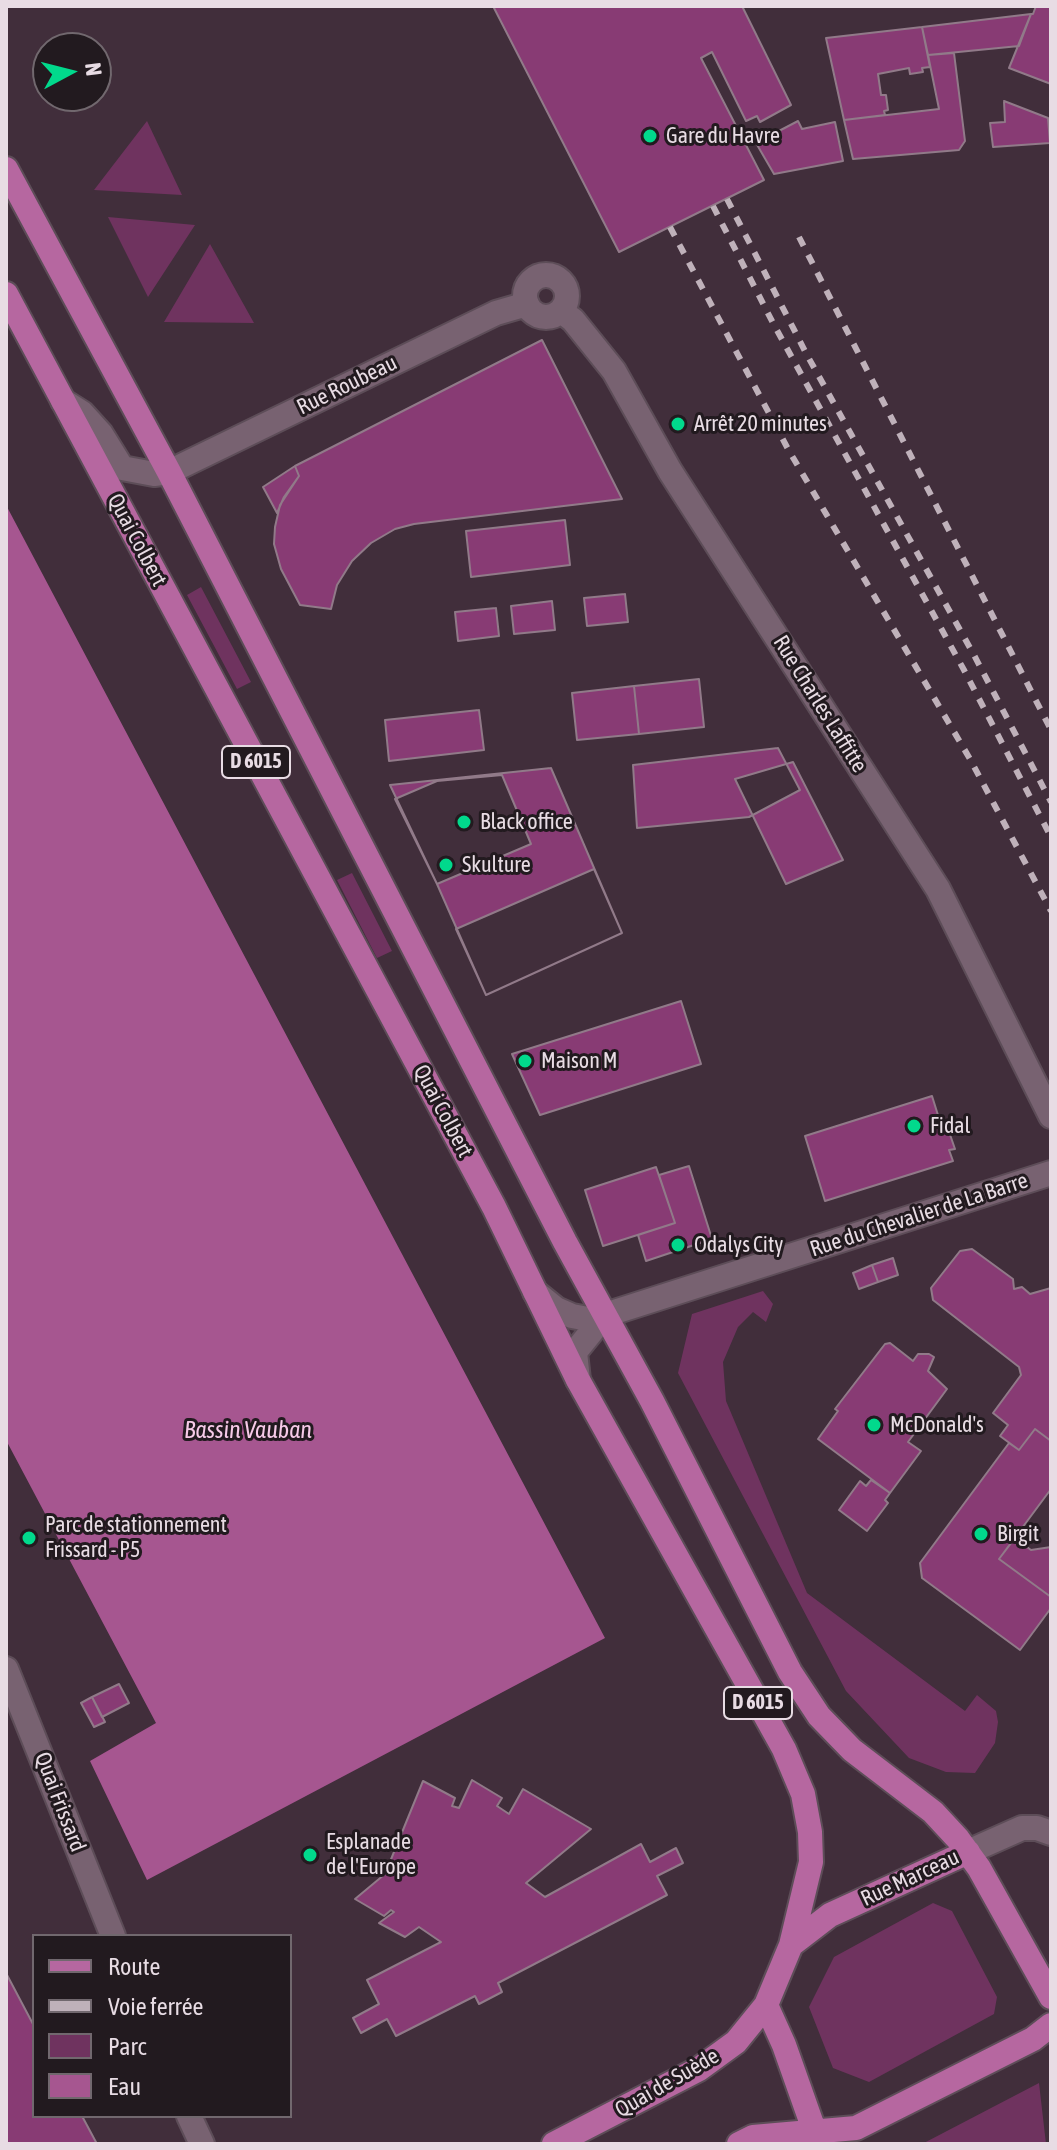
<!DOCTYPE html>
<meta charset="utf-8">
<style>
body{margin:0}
#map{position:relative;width:1057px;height:2150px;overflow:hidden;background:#412e3b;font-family:"Asap Condensed",sans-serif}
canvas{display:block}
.frame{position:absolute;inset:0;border:8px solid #e8dce4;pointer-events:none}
.legend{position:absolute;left:32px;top:1934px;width:260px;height:184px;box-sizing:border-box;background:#221a1f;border:2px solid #71686e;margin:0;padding:10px 14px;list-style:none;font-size:24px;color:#e8dce4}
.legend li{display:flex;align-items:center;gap:16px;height:40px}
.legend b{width:40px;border:2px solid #71686e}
.north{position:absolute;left:32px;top:32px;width:80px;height:80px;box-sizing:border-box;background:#221a1f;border:2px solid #71686e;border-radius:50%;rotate:83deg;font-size:22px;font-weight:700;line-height:32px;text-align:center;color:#e8dce4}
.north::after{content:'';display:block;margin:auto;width:28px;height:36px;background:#01d98c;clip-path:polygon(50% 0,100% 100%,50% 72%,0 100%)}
</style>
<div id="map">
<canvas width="1057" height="2150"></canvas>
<div class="frame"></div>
<ul class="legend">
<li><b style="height:10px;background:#b667a0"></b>Route</li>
<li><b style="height:10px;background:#bfb1ba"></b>Voie ferrée</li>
<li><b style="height:22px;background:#6f335f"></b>Parc</li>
<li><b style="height:22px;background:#a65690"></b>Eau</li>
</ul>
<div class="north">N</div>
</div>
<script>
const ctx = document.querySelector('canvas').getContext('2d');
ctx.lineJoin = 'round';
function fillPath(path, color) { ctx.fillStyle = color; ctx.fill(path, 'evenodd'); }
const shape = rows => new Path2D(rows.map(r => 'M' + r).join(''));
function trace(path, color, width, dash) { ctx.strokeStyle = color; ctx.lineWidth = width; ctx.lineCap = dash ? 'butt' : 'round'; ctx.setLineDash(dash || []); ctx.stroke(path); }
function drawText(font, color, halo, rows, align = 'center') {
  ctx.font = font + ' "Asap Condensed",sans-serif'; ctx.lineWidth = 6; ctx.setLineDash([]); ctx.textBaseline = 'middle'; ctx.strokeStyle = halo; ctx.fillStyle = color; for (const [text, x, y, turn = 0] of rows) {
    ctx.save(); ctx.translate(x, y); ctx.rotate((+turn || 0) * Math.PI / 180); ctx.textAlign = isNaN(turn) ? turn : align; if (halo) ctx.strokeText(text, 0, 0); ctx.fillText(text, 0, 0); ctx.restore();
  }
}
fillPath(shape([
 [147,121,182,195,94,190],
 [108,217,195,225,148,297],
 [210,244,254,323,164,322],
 [201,587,251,682,237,689,187,595],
 [352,873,392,951,377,958,337,880],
 [763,1291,773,1304,766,1322,753,1312,738,1327,723,1362,726,1401,807,1593,965,1711,977,1695,996,1711,998,1722,995,1743,975,1773,946,1772,909,1758,846,1691,678,1373,692,1314],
 [933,1903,952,1911,997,1997,994,2014,869,2082,833,2068,809,2007,834,1957],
 [1039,2083,1046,2144,922,2144]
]), '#6f335f');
fillPath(shape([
 [6,505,605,1638,147,1880,90,1761,156,1723,6,1440]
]), '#a65690');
const building = shape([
 [493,6,742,6,791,105,760,122,757,116,746,121,712,52,701,58,764,180,619,252,493,6],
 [1036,6,1051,6,1051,84,1009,68,1031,14,1033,14,1036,6],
 [1031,14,1019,46,928,55,922,27,1031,14],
 [922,27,930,67,922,68,923,72,910,74,909,68,878,74,881,95,886,95,888,110,884,111,885,115,844,120,826,38,922,27],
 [954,53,965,141,959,150,853,159,844,120,939,109,928,55,954,53],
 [1004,101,1048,118,1050,143,993,147,990,123,1005,122,1004,101],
 [798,121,802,129,835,122,843,161,774,174,756,143,798,121],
 [542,340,622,499,414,524,395,529,371,543,352,561,337,585,331,609,300,605,281,569,274,544,275,527,280,505,299,476,295,466,542,340],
 [295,466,299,476,284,497,277,513,263,487,295,466],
 [565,520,570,565,471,577,466,531,565,520],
 [625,594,628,622,587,626,584,598,625,594],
 [552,601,555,630,514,634,511,606,552,601],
 [496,608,499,636,458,641,455,612,496,608],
 [699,679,704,727,639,734,634,686,699,679],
 [634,686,639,734,577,740,572,693,634,686],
 [479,710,484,750,389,761,385,720,479,710],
 [778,748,800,790,749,817,637,828,633,765,778,748],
 [793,762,843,860,786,884,735,779,793,762],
 [551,768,622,933,486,995,437,884,390,785,551,768],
 [502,775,531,844,437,884,395,799,437,781,502,775],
 [594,869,622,933,486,995,456,929,594,869],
 [681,1001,701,1064,540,1115,512,1054,681,1001],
 [932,1096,942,1128,947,1126,955,1149,949,1150,953,1161,825,1201,805,1136,932,1096],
 [689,1166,712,1239,646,1261,638,1235,675,1223,659,1175,689,1166],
 [656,1167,675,1223,603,1246,585,1190,656,1167],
 [972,1249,1013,1279,1014,1289,1022,1287,1030,1294,1051,1288,1051,1441,1035,1429,1019,1450,1000,1436,1008,1425,993,1413,1021,1375,1019,1367,933,1300,931,1288,960,1251,972,1249],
 [893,1258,898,1275,878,1282,872,1265,893,1258],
 [872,1265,878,1282,859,1289,853,1273,872,1265],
 [890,1343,913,1361,918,1354,929,1354,934,1357,928,1371,947,1389,908,1442,921,1451,890,1493,818,1439,838,1411,835,1409,885,1344,890,1343],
 [1035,1429,1051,1441,1051,1489,999,1559,1051,1597,1051,1608,1020,1650,922,1578,920,1563,1009,1443,1019,1450,1035,1429],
 [871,1480,890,1493,885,1500,888,1503,867,1531,839,1510,860,1481,866,1486,871,1480],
 [1015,1538,1031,1550,1051,1547,1051,1597,999,1559,1015,1538],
 [119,1684,129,1703,102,1717,92,1697,119,1684],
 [92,1697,105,1722,94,1727,81,1703,92,1697],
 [472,1780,502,1798,497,1806,509,1814,523,1789,591,1829,526,1883,545,1897,641,1844,650,1862,676,1848,683,1863,657,1876,667,1895,498,1983,502,1992,479,2004,475,1996,396,2036,387,2019,361,2033,353,2018,379,2004,367,1980,441,1942,419,1927,405,1937,379,1923,394,1912,391,1910,384,1916,355,1899,385,1874,423,1781,455,1798,452,1806,459,1808,472,1780],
 [6,1973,34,2026,34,2116,82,2116,97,2144,6,2144,6,1973]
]);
fillPath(building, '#883b74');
trace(building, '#917a89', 2);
const minor = shape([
 '525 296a21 21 0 1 1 42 0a21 21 0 1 1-42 0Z',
 [561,311,573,320,614,371,670,471,938,889,1051,1116],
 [63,401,82,413,101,434,122,468,154,474,169,472,496,313,527,304],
 [535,1292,556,1309,572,1316,588,1319,605,1315,1051,1173],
 [578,1380,575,1352,605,1315],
 [6,1669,113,1936],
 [968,1852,1022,1828,1037,1828,1051,1833],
 [189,2116,202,2144]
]);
const major = shape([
 [6,169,169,472,565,1242,652,1401,790,1672,819,1716,852,1750,933,1812,958,1839,979,1868,1051,1997],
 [6,294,494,1207,578,1380,784,1749,803,1794,810,1832,811,1862,791,1945,766,2005,736,2042,699,2069,554,2144],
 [791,1945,830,1915,968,1852],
 [766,2005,784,2045,819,2144],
 [739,2144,753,2137,856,2128,1033,2039,1051,2025]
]);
trace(minor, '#5d4d58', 28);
trace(major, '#5d4d58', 28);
trace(minor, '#786271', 24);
trace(major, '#b667a0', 24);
trace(shape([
 [727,199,807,355,974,655,1051,802],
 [713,206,773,323,964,670,1051,837],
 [670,227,788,449,970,759,1051,911],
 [799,237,1051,730]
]), '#bfb1ba', 6, [10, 10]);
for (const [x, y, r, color] of [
 [650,136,8,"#01d98c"],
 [678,424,8,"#01d98c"],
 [464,822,8,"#01d98c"],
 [446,865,8,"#01d98c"],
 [525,1061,8,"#01d98c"],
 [914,1126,8,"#01d98c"],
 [678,1245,8,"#01d98c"],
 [874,1425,8,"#01d98c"],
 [981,1534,8,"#01d98c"],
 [29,1538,8,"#01d98c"],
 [310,1855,8,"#01d98c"]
]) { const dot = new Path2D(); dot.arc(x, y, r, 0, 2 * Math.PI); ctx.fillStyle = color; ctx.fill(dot); trace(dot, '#221a1f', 3); }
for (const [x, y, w] of [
 [256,762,68],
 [758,1703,68]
]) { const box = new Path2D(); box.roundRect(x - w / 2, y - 16, w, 32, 6); ctx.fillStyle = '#221a1f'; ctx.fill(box); trace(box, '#e8dce4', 2); }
drawText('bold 20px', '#e8dce4', null, [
 ["D 6015",256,762],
 ["D 6015",758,1703]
]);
drawText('22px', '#e8dce4', '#221a1f', [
 ["Gare du Havre",666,136],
 ["Arrêt 20 minutes",694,424],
 ["Black office",480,822],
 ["Skulture",462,865],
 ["Maison M",541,1061],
 ["Fidal",930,1126],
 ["Odalys City",694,1245],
 ["McDonald's",890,1425],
 ["Parc de stationnement",45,1525],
 ["Frissard - P5",45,1550],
 ["Birgit",997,1534],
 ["Esplanade",326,1842],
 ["de l'Europe",326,1867]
], 'left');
drawText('22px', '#e8dce4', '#221a1f', [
 ["Rue Roubeau",347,385,-26],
 ["Quai Colbert",137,540,62],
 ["Rue Charles Laffitte",820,704,58],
 ["Quai Colbert",443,1111,62],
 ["Rue du Chevalier de La Barre",919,1215,-18],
 ["Quai Frissard",60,1802,69],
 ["Rue Marceau",910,1878,-25],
 ["Quai de Suède",667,2083,-30]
]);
drawText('italic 24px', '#f7cae8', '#221a1f', [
 ["Bassin Vauban",248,1430]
]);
</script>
